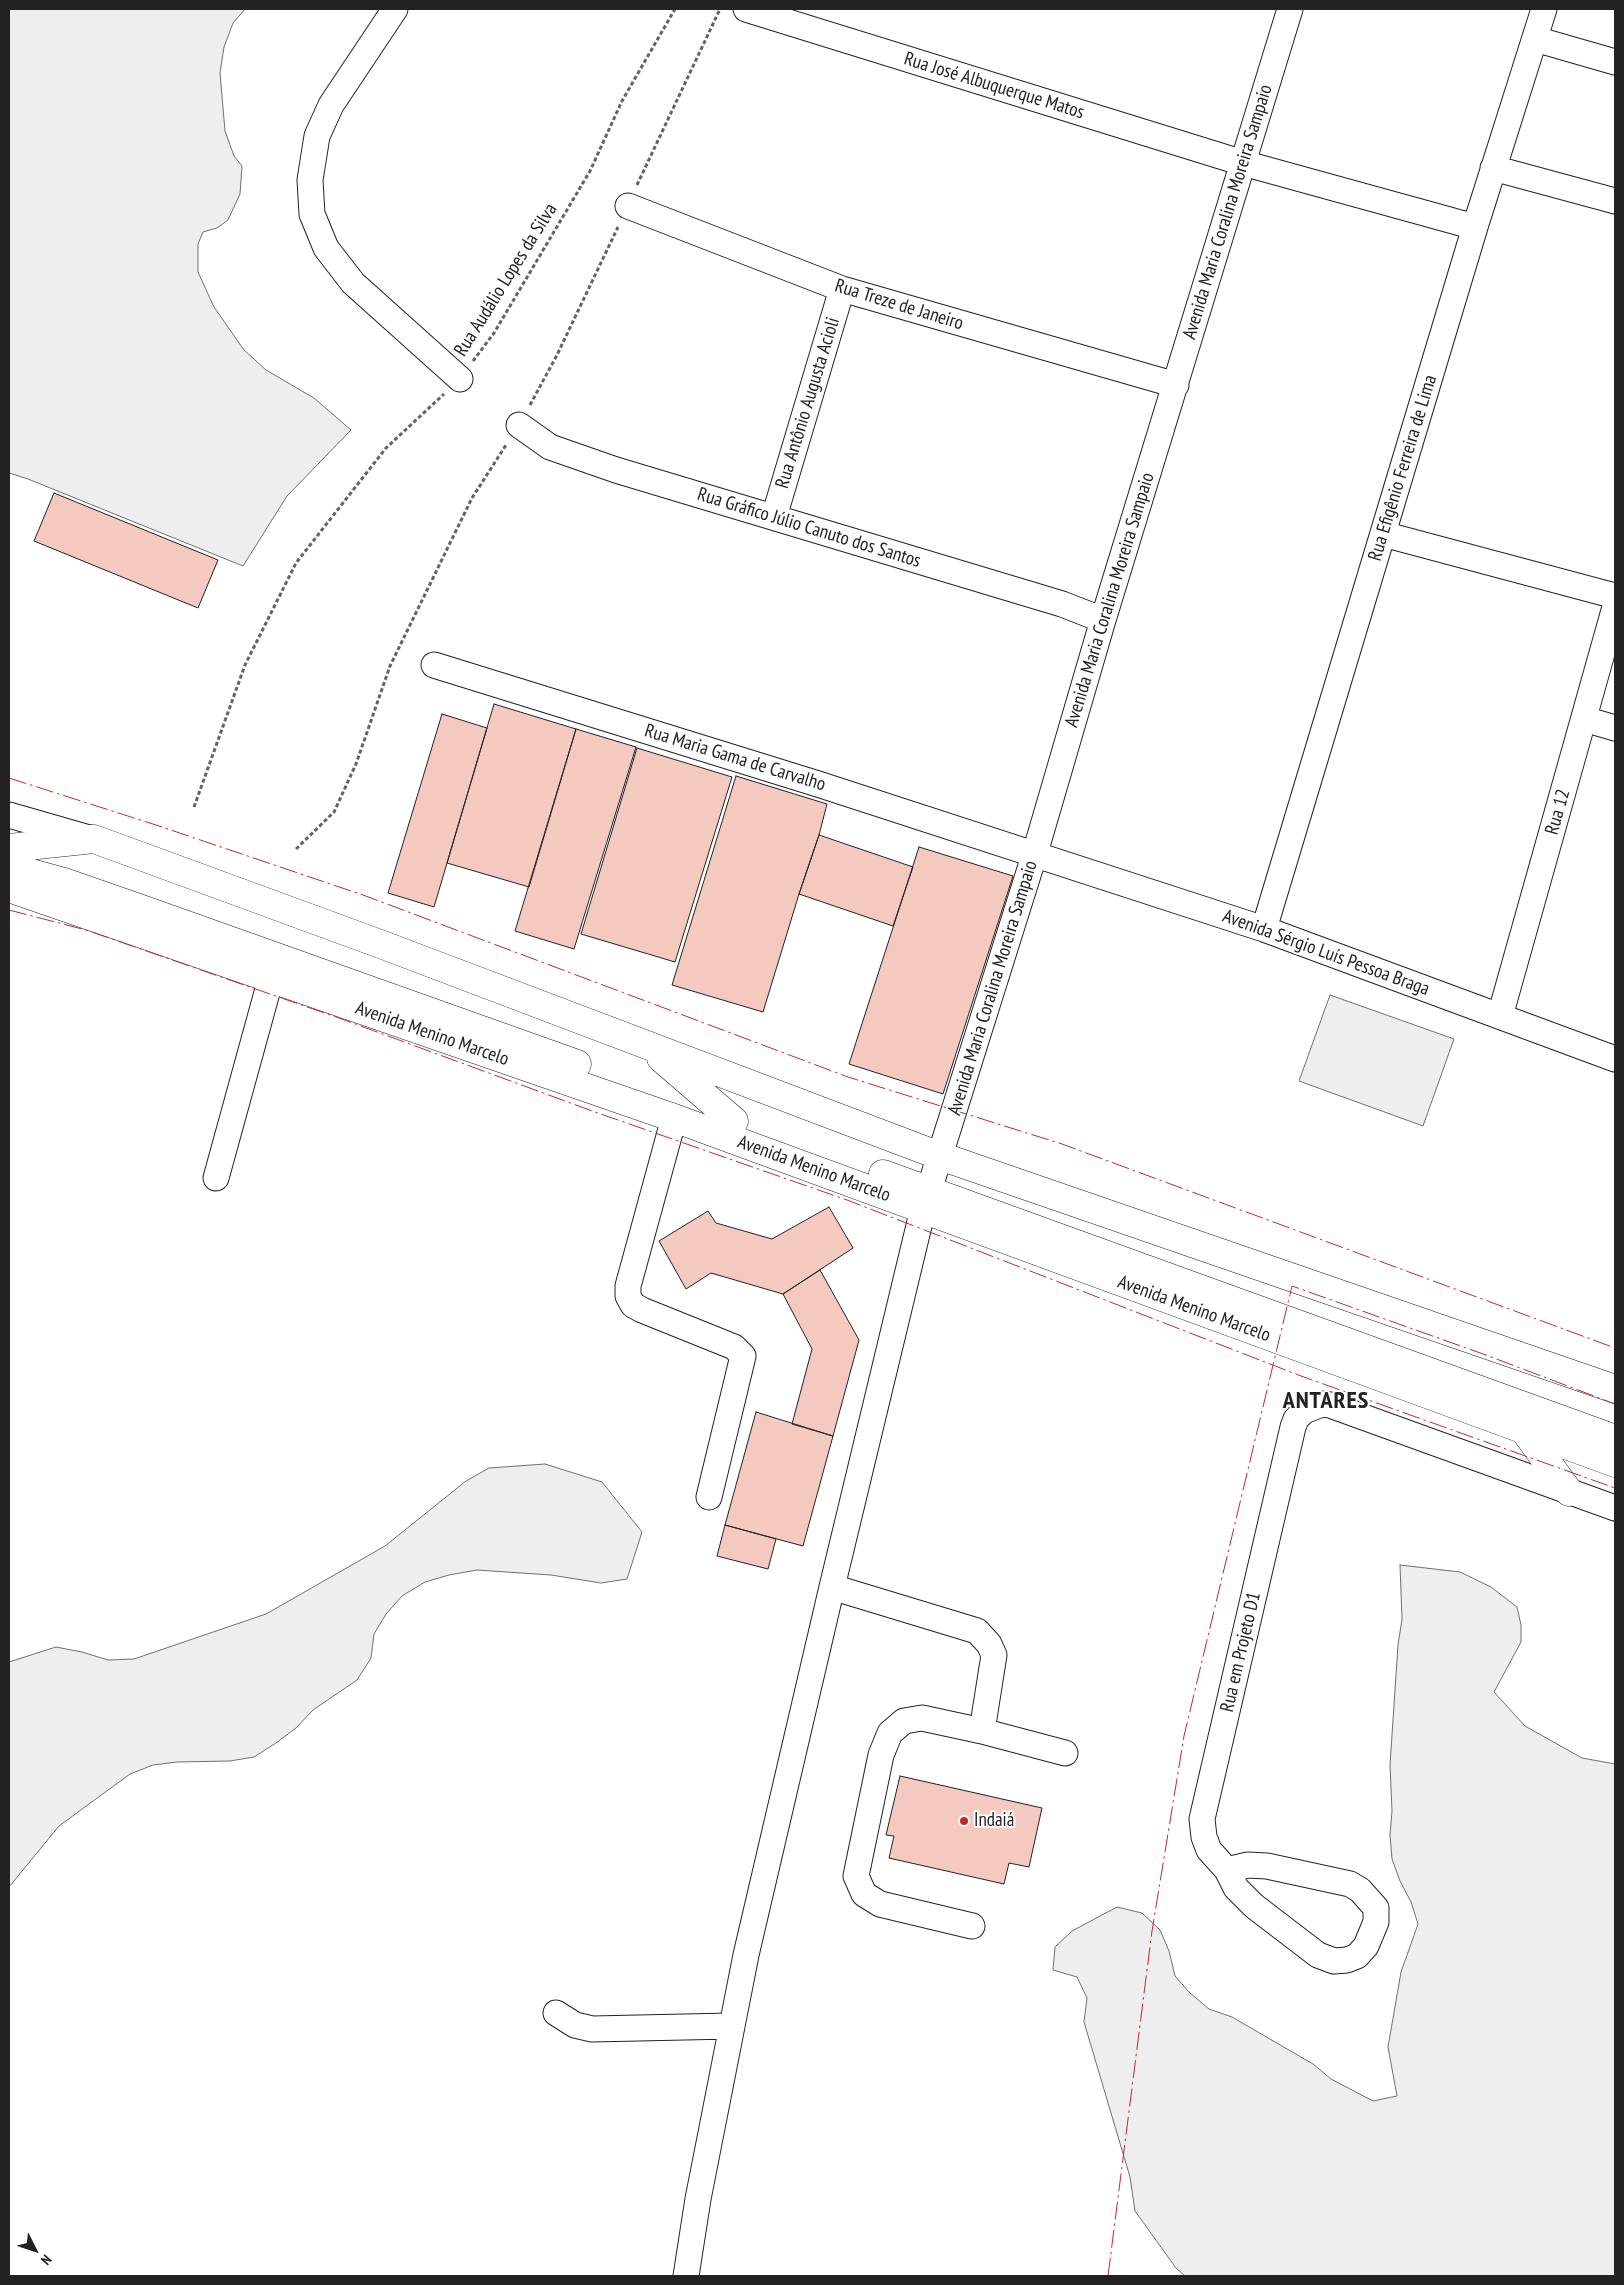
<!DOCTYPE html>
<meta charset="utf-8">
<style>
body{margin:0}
#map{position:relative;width:1624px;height:2285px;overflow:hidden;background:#fff;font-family:"PT Sans Narrow",sans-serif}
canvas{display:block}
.frame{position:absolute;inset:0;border:10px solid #222;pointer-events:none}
.north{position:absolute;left:10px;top:2225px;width:50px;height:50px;-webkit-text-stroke:4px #fff;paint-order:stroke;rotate:131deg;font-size:14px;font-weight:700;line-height:20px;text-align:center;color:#222}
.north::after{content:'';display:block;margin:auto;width:18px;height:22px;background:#222;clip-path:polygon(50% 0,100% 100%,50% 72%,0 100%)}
</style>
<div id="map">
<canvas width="1624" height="2285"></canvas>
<div class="frame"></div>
<div class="north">N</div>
</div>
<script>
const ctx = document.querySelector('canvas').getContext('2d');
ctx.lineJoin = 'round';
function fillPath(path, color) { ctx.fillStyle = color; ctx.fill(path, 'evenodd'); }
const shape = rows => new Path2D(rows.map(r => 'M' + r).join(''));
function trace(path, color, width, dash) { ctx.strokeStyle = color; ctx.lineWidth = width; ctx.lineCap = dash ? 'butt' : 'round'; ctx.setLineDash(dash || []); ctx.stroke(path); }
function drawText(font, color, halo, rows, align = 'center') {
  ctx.font = font + ' "PT Sans Narrow",sans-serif'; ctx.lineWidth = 4; ctx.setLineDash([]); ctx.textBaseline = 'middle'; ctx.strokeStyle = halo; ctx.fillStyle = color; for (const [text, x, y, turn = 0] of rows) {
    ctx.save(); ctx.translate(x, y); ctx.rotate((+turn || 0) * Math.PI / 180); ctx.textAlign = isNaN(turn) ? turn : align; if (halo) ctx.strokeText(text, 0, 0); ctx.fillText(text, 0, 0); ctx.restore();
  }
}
const green = shape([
 [9,9,245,9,233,23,224,47,220,73,225,131,234,156,242,166,240,194,228,220,217,228,203,232,198,244,198,272,214,307,244,350,266,370,314,398,351,430,287,496,243,566,28,479,9,473,9,9],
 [1330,995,1454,1039,1423,1126,1299,1081,1330,995],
 [545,1464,602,1482,642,1532,627,1579,601,1583,551,1575,477,1570,449,1575,425,1582,402,1596,386,1614,374,1634,371,1658,357,1680,313,1710,296,1728,276,1743,254,1757,230,1761,177,1762,153,1765,130,1774,59,1826,9,1887,9,1662,56,1647,82,1652,108,1660,134,1659,266,1614,385,1546,466,1481,489,1468,545,1464],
 [1400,1565,1460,1572,1491,1587,1517,1607,1521,1625,1521,1642,1494,1692,1525,1726,1582,1758,1615,1764,1615,2276,1185,2276,1176,2268,1135,2211,1130,2177,1084,2022,1087,1998,1077,1977,1053,1970,1055,1947,1072,1931,1117,1907,1142,1913,1160,1930,1169,1951,1175,1976,1190,1993,1209,2009,1232,2017,1313,2064,1331,2079,1373,2101,1397,2096,1388,2047,1401,1972,1418,1924,1411,1902,1400,1881,1392,1859,1390,1835,1392,1811,1390,1765,1398,1645,1402,1619,1400,1565]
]);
fillPath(green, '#eee');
trace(green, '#6f6f6f', 1);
const building = shape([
 [54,493,218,560,198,608,34,541,54,493],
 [494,704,576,729,529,887,447,863,494,704],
 [442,714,487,728,434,907,388,893,442,714],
 [576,729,636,747,574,949,515,931,576,729],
 [637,748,732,777,675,962,581,934,637,748],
 [736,776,827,804,819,835,799,894,763,1012,672,985,736,776],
 [819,835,913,867,893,926,799,894,819,835],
 [919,847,1013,876,943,1094,849,1064,919,847],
 [829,1207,853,1248,783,1294,711,1273,686,1289,659,1241,708,1211,716,1223,772,1239,829,1207],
 [820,1270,859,1340,833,1436,792,1424,812,1349,783,1294,820,1270],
 [756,1412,833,1436,803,1546,725,1525,756,1412],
 [725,1525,776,1539,768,1569,717,1556,725,1525],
 [900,1776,1042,1808,1029,1867,1009,1863,1004,1884,889,1858,894,1836,886,1835,900,1776]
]);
fillPath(building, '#f3c9c0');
trace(building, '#222', 1);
const minor = shape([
 [395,9,331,105,317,136,310,180,312,214,326,248,353,283,460,379],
 [746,9,1243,163,1475,227],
 [1535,39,1615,62],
 [1493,168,1615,201],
 [628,206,842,289,1176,385],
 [519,425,550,447,616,470,1062,604,1103,620],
 [774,517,842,289],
 [1383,534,1615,596],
 [434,665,818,784,1264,929,1615,1059],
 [1584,719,1615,728],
 [9,815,89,838],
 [1264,929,1475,227,1544,9],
 [1500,1016,1615,607],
 [674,1118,628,1286,628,1296,633,1305,642,1310,734,1347,743,1356,709,1497],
 [216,1178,271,978],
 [832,1587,977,1631,989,1644,994,1655,982,1731,922,1718,904,1721,890,1733,881,1755,856,1876,864,1894,880,1904,972,1926],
 [982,1731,1065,1753],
 [1248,1865,1267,1866,1350,1884,1360,1890,1376,1908,1376,1922,1366,1946,1357,1956,1347,1960,1334,1961,1318,1955,1254,1906,1236,1888,1227,1870,1248,1865],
 [1227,1870,1209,1850,1204,1837,1202,1819,1293,1427,1296,1419,1304,1411,1322,1404,1330,1405,1615,1508],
 [556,2013,575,2025,592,2029,731,2026],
 [686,2276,698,2199,746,1955,832,1587,923,1209,1035,853,1103,620,1290,9]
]);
const major = shape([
 [9,848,94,839,383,945,940,1156,1615,1389],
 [9,867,64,882,150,912,577,1064],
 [9,888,674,1118,1615,1463],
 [661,1058,734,1121],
 [883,1174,1615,1439],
 [1524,1430,1569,1492]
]);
trace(minor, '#222', 27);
trace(major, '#222', 29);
trace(shape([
 [637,185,720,9],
 [473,361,494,333,590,171,622,101,675,9],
 [530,405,557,355,618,227],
 [194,807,245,665,296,563,386,448,444,394],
 [296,849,334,812,356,764,390,666,472,498,506,445]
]), '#646464', 3, [4, 2.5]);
trace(minor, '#fff', 25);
trace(major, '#fff', 28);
trace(shape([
 [9,778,156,825,363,895,848,1077,1062,1144,1615,1348],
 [9,910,86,930,339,1018,595,1112,847,1200,1301,1376,1615,1488],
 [1108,2276,1152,1931,1184,1736,1292,1286,1486,1355,1615,1404]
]), '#c62828', 1, [18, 4, 2.5, 4]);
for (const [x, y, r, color] of [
 [964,1821,5,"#c62828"]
]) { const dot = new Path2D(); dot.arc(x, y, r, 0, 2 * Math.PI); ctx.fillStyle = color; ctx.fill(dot); trace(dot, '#fff', 2); }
drawText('19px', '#222', '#fff', [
 ["Rua José Albuquerque Matos",994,86,17],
 ["Avenida Maria Coralina Moreira Sampaio",1228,212,-73],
 ["Rua Audálio Lopes da Silva",506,280,-58],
 ["Rua Treze de Janeiro",899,305,17],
 ["Rua Antônio Augusta Acioli",808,403,-73],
 ["Rua Efigênio Ferreira de Lima",1403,468,-73],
 ["Rua Gráfico Júlio Canuto dos Santos",809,528,17],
 ["Avenida Maria Coralina Moreira Sampaio",1110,600,-73],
 ["Rua Maria Gama de Carvalho",735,758,17],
 ["Rua 12",1558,812,-74],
 ["Avenida Sérgio Luís Pessoa Braga",1326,953,20],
 ["Avenida Maria Coralina Moreira Sampaio",993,988,-73],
 ["Avenida Menino Marcelo",432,1034,19],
 ["Avenida Menino Marcelo",814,1169,20],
 ["Avenida Menino Marcelo",1194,1309,20],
 ["Rua em Projeto D1",1241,1652,-77]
]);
drawText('19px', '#222', '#fff', [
 ["Indaiá",974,1821]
], 'left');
ctx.letterSpacing = '1px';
drawText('bold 24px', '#222', '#fff', [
 ["ANTARES",1326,1401]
]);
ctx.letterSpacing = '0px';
</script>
